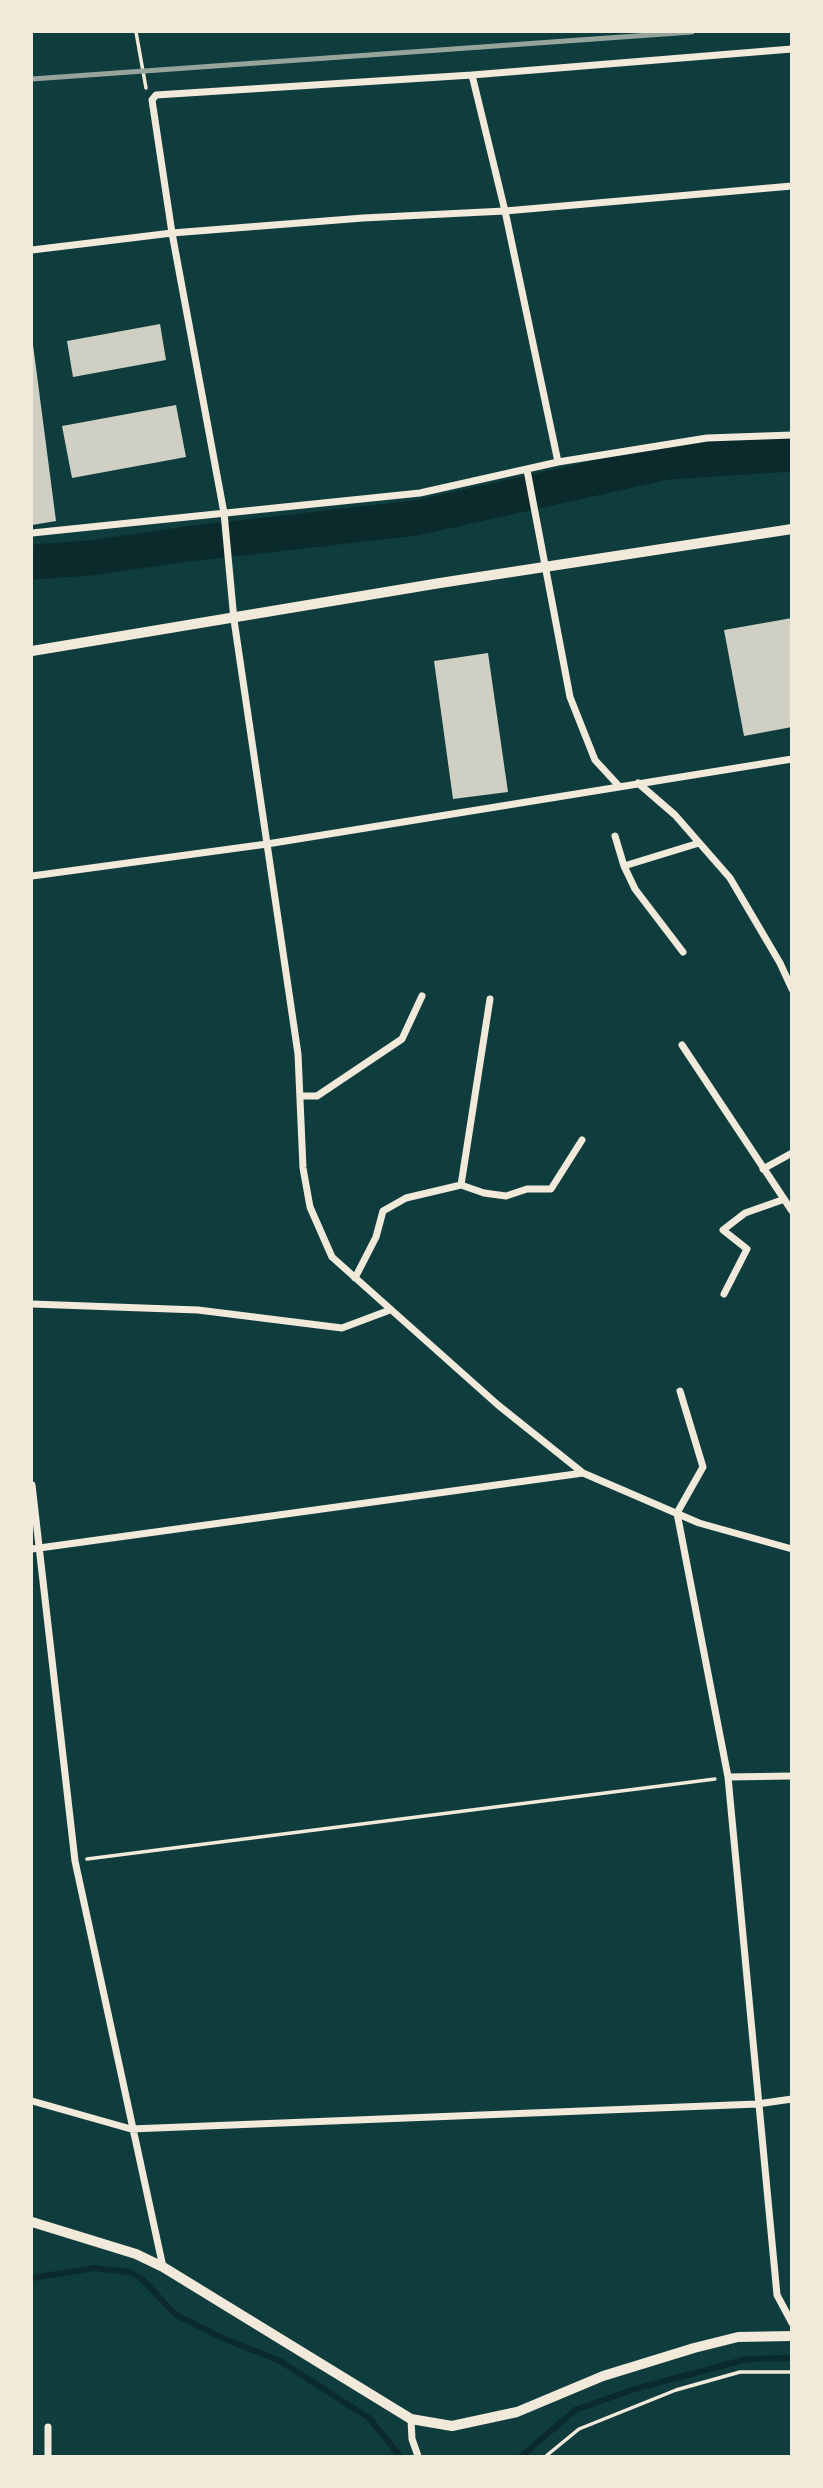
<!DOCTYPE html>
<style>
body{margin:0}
#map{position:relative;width:823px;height:2488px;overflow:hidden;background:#0f3d3e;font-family:"PT Sans Narrow",sans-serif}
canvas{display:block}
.frame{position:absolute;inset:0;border:33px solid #f1e9da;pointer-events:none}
</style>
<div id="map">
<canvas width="823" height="2488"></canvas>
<div class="frame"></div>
</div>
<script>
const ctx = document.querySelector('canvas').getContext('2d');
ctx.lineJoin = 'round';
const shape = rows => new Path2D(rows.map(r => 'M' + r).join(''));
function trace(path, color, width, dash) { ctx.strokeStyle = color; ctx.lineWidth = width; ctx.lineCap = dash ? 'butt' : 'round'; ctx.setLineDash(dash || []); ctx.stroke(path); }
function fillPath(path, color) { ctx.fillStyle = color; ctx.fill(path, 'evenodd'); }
trace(shape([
 [32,2278,94,2268,130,2272,142,2279,176,2315,222,2338,280,2361,369,2418,400,2456],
 [522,2456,575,2410,635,2389,747,2359,792,2358]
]), '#0a2a2b', 6);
trace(shape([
 [32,562,90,558,187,544,416,518,667,462,792,454]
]), '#0a2a2b', 35);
fillPath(shape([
 [160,324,166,360,73,377,67,341],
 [32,337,56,521,32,525],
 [176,405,186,457,72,478,62,426],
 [792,618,792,727,744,736,724,630],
 [488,653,508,792,453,799,434,661]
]), '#cfcfc3');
trace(shape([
 [136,32,146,88],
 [87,1859,715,1779],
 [546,2456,579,2429,676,2390,740,2372,792,2372]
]), '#f1e9da', 3.5);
trace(shape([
 [792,49,472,75,156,95,152,100,172,233,224,513,234,620,298,1054,303,1168,310,1207,332,1257,498,1405,583,1473,699,1523,792,1549],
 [472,75,505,211,558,462],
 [32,250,172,233,363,218,505,211,792,186],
 [527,470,570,697,595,760,618,785],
 [32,533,420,493,558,462,707,438,792,435],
 [638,783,675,815,730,878,780,963,792,989],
 [615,836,624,866],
 [32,876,267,844,792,759],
 [683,952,635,889,624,866,699,843],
 [682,1045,792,1211],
 [300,1096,317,1096,402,1039,422,996],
 [763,1169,792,1153],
 [461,1185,490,999],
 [355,1278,376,1237,383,1211,406,1198,461,1185,484,1193,506,1196,527,1189,551,1189,582,1140],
 [724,1294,747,1249,723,1230,745,1213,782,1200],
 [32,1304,198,1310,342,1328,390,1310],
 [680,1391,703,1467,677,1513,728,1777,777,2295,792,2323],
 [32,1485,75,1861,163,2267],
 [32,1549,583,1473],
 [728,1777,792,1776],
 [32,2101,131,2129,757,2104,792,2099],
 [411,2419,412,2439,418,2456],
 [48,2427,48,2456]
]), '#f1e9da', 7);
trace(shape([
 [32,2222,136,2254,163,2267,411,2419,452,2426,517,2412,603,2376,694,2348,738,2337,792,2336]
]), '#f1e9da', 10);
trace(shape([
 [32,651,440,583,792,529]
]), '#f1e9da', 10);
trace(shape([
 [32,79,692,32]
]), '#97a49c', 5);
</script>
